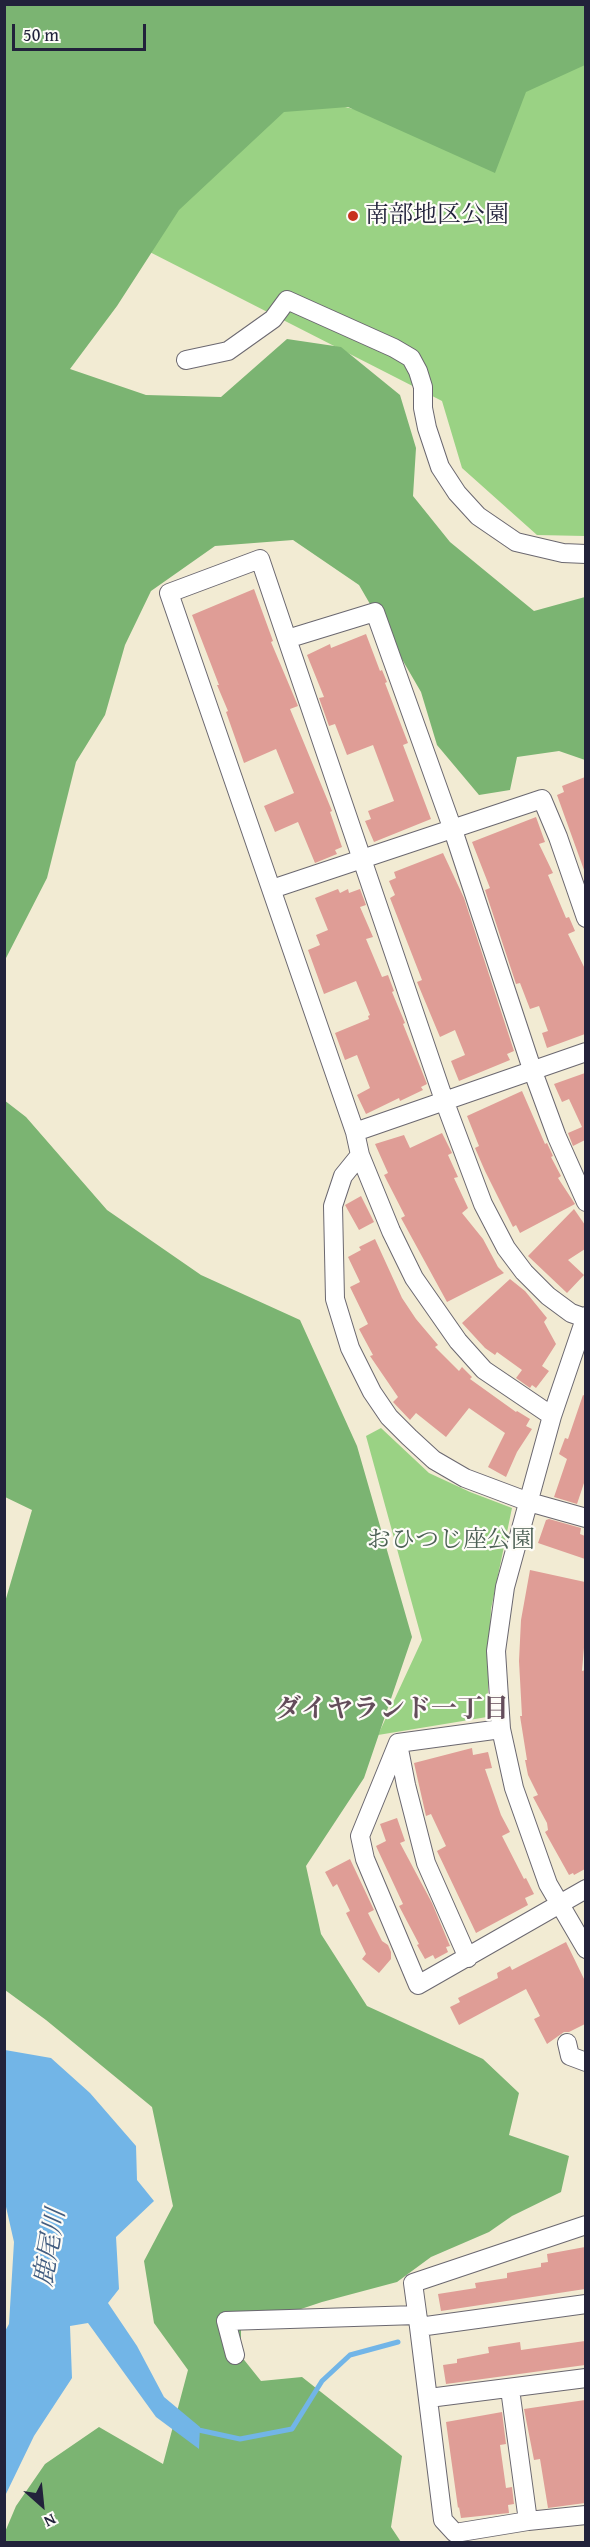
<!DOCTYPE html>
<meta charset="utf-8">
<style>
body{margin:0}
#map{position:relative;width:590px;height:2547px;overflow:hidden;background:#f2ebd3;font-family:"Gentium Book Plus",serif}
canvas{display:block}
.frame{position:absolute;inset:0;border:6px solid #22223b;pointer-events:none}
.north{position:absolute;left:12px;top:2475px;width:60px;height:60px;-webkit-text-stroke:4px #fdfcf7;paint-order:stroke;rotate:153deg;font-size:16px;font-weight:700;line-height:24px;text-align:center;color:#22223b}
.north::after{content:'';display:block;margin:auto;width:21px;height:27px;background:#22223b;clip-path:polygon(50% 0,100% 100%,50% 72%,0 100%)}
.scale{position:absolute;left:12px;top:24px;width:134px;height:27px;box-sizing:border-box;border:3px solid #22223b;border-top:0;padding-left:8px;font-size:18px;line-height:21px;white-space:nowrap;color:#22223b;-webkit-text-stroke:4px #fdfcf7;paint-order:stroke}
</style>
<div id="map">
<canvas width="590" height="2547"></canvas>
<div class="frame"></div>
<div class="north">N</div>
<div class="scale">50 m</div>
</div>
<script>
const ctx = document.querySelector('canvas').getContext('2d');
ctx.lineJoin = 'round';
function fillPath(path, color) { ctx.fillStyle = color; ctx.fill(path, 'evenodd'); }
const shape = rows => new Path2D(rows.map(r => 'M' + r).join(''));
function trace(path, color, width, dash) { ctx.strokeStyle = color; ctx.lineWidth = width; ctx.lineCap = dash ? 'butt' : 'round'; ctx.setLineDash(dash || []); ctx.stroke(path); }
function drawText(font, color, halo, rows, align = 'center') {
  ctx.font = font + ' "Gentium Book Plus","Noto Serif JP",serif'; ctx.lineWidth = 4.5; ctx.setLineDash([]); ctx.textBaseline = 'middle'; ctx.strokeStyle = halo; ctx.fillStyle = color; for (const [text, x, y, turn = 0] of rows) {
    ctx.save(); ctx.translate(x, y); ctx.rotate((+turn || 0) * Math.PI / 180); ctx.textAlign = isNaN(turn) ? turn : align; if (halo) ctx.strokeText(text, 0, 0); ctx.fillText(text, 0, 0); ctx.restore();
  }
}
fillPath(shape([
 [529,46,585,57,585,536,537,535,462,468,442,401,136,245,169,177,307,98,455,133],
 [381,1428,429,1473,470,1492,512,1508,491,1609,487,1717,378,1735,422,1640,366,1436]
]), '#9ad284');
fillPath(shape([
 [5,5,585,5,585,65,526,92,495,173,348,107,284,112,179,210,117,306,70,369,146,395,221,397,287,339,341,347,400,395,416,448,413,496,450,542,534,611,585,597,585,760,559,751,517,757,510,790,479,795,437,745,421,692,359,585,293,540,215,546,151,591,125,645,105,715,76,762,47,878,5,960],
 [4,1100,26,1117,107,1210,201,1275,300,1320,357,1446,412,1637,364,1778,306,1866,321,1934,367,2006,483,2059,519,2093,509,2135,569,2156,561,2192,512,2216,489,2232,431,2257,397,2282,322,2302,241,2329,241,2356,261,2381,302,2377,402,2456,391,2527,401,2542,5,2542,5,2532,16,2506,45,2464,99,2427,163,2464,188,2370,154,2323,144,2261,173,2206,152,2107,46,2020,5,1990,5,1602,32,1510,5,1497]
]), '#7bb472');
fillPath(shape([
 [5,2050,51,2058,90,2093,136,2146,137,2180,154,2201,116,2237,119,2289,108,2303,137,2346,164,2397,200,2427,199,2449,156,2417,88,2323,70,2326,72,2378,34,2436,5,2496,4,2333,9,2324,14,2242,4,2198]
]), '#72b5e7');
trace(shape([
 [194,2429,240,2439,292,2429,322,2381,350,2355,398,2342]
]), '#72b5e7', 5);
fillPath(shape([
 [254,589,273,641,271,642,298,706,290,709,332,811,330,812,342,847,335,850,337,854,315,863,298,822,275,832,264,806,294,793,276,749,244,763,226,712,228,711,217,685,219,685,192,615],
 [366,634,380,671,382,670,387,682,385,683,408,743,403,745,431,819,374,842,365,821,371,819,368,811,394,801,373,745,347,755,335,724,329,726,319,698,324,697,307,655,330,644,331,648],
 [585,777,585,870,584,870,557,795,564,792,562,786],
 [536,817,545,842,539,844,553,873,548,875,566,918,569,917,575,931,568,934,585,969,585,1034,547,1048,542,1033,548,1031,539,1006,530,1009,520,983,516,984,485,890,490,888,472,842],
 [443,853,464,898,514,1051,507,1054,510,1060,459,1081,451,1061,465,1055,455,1030,440,1037,417,982,422,980,390,898,395,895,389,881,396,878,394,872],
 [338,889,340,893,348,889,349,893,360,889,366,905,360,907,373,937,366,939,382,977,388,975,394,991,392,992,405,1023,403,1024,427,1084,421,1087,423,1090,400,1101,399,1098,366,1114,357,1095,370,1088,357,1055,345,1060,335,1033,369,1019,368,1016,370,1015,356,981,324,994,308,950,320,945,316,935,328,930,315,898],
 [585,1073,585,1140,573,1146,568,1133,582,1127,569,1099,562,1102,554,1084],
 [522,1091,545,1144,547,1143,553,1156,551,1157,561,1176,558,1178,575,1204,520,1233,516,1225,513,1227,485,1171,475,1148,479,1146,467,1116],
 [442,1133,452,1153,448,1155,458,1177,454,1178,468,1208,462,1213,483,1239,498,1267,504,1273,447,1302,401,1218,405,1216,384,1175,388,1173,375,1144,404,1135,410,1148],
 [361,1196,374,1222,359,1230,345,1205],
 [574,1209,585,1225,585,1249,568,1260,584,1275,567,1293,528,1256],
 [375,1239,402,1298,416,1319,438,1345,435,1347,459,1371,462,1367,472,1377,470,1379,516,1412,517,1411,530,1419,526,1426,532,1429,517,1452,506,1477,488,1467,505,1433,469,1408,446,1437,416,1413,410,1420,393,1402,398,1397,370,1356,373,1355,359,1329,368,1324,350,1287,360,1282,348,1257,361,1250,359,1247],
 [510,1279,525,1291,547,1318,544,1322,556,1344,542,1366,549,1371,536,1388,532,1385,530,1388,516,1378,522,1370,497,1352,495,1355,485,1348,462,1323],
 [583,1395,585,1396,585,1480,577,1504,554,1497,567,1459,559,1454,565,1438,568,1439],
 [549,1519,581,1528,580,1534,585,1536,585,1559,538,1543,546,1520],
 [530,1570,585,1582,585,1636,582,1671,585,1670,585,1869,574,1875,573,1873,569,1875,545,1832,548,1830,547,1823,533,1797,538,1795,528,1775,525,1760,527,1760,520,1716,522,1716,519,1661,521,1620],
 [472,1748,473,1755,488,1752,492,1768,485,1769,501,1815,510,1832,502,1836,524,1879,526,1878,534,1894,525,1898,528,1905,476,1933,437,1851,446,1846,431,1814,426,1816,414,1763],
 [397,1818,405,1841,400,1843,432,1903,450,1946,446,1947,448,1952,435,1959,433,1955,425,1959,417,1945,419,1944,399,1906,403,1904,376,1846,386,1841,380,1824],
 [350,1859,374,1910,368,1913,382,1941,388,1945,391,1952,391,1959,379,1973,362,1959,366,1954,346,1913,350,1911,337,1884,333,1887,325,1872],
 [566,1942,585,1981,585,2024,569,2032,564,2032,547,2044,534,2019,540,2016,526,1989,459,2025,450,2007,460,2002,458,1998,498,1978,497,1973,510,1966,512,1970],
 [585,2247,585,2289,441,2311,438,2294,476,2288,475,2283,507,2278,507,2273,541,2267,541,2263,548,2262,547,2254],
 [585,2341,585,2365,446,2384,443,2365,457,2363,457,2359,489,2353,488,2347,520,2342,521,2350],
 [585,2400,585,2503,548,2508,540,2459,534,2460,524,2409],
 [502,2412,506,2444,500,2445,506,2488,512,2487,514,2504,508,2505,509,2513,461,2518,459,2507,458,2508,446,2422]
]), '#df9d96');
const minor = shape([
 [186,360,228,351,273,319,287,300,394,348,411,358,418,371,423,387,423,408,427,428,440,467,457,493,478,516,516,542,563,553,586,554],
 [287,639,444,1100,483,1204,506,1248,524,1272,548,1296,571,1313,585,1318],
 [272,889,542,799,558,837,586,918],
 [355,1132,586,1052],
 [360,1155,343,1176,333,1206,335,1299,350,1348,372,1392,389,1417,409,1437,434,1460,465,1478,529,1502,586,1518],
 [586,1316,552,1416,505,1587,496,1651,501,1729,514,1788,548,1884,586,1949],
 [552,1416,484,1370,458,1341,414,1278,391,1231,360,1155,355,1132,169,593,260,559,287,639,375,612,453,830,532,1069,557,1137,586,1202],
 [501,1729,398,1743,360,1836,365,1859,418,1985,586,1889],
 [398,1744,406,1785,426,1863,468,1958],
 [567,2043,570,2056,586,2062],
 [586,2304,419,2327,443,2520,455,2533,528,2521,586,2515],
 [419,2327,413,2283,586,2225],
 [235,2355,226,2321,417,2315],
 [510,2389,528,2521],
 [429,2398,586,2378]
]);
trace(minor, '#6b6870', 20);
trace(minor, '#fff', 18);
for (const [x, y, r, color] of [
 [353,216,6,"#c8321e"]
]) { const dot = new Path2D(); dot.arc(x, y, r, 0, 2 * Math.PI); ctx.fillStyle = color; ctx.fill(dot); trace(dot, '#fdfcf7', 2); }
drawText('24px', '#22223b', '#fdfcf7', [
 ["南部地区公園",365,216]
], 'left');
drawText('24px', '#4c6055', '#fdfcf7', [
 ["おひつじ座公園",451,1541]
]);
drawText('bold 26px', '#644d5b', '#fdfcf7', [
 ["ダイヤランド一丁目",392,1710]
]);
drawText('italic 26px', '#425d80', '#fdfcf7', [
 ["鹿尾川",51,2248,-80]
]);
</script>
